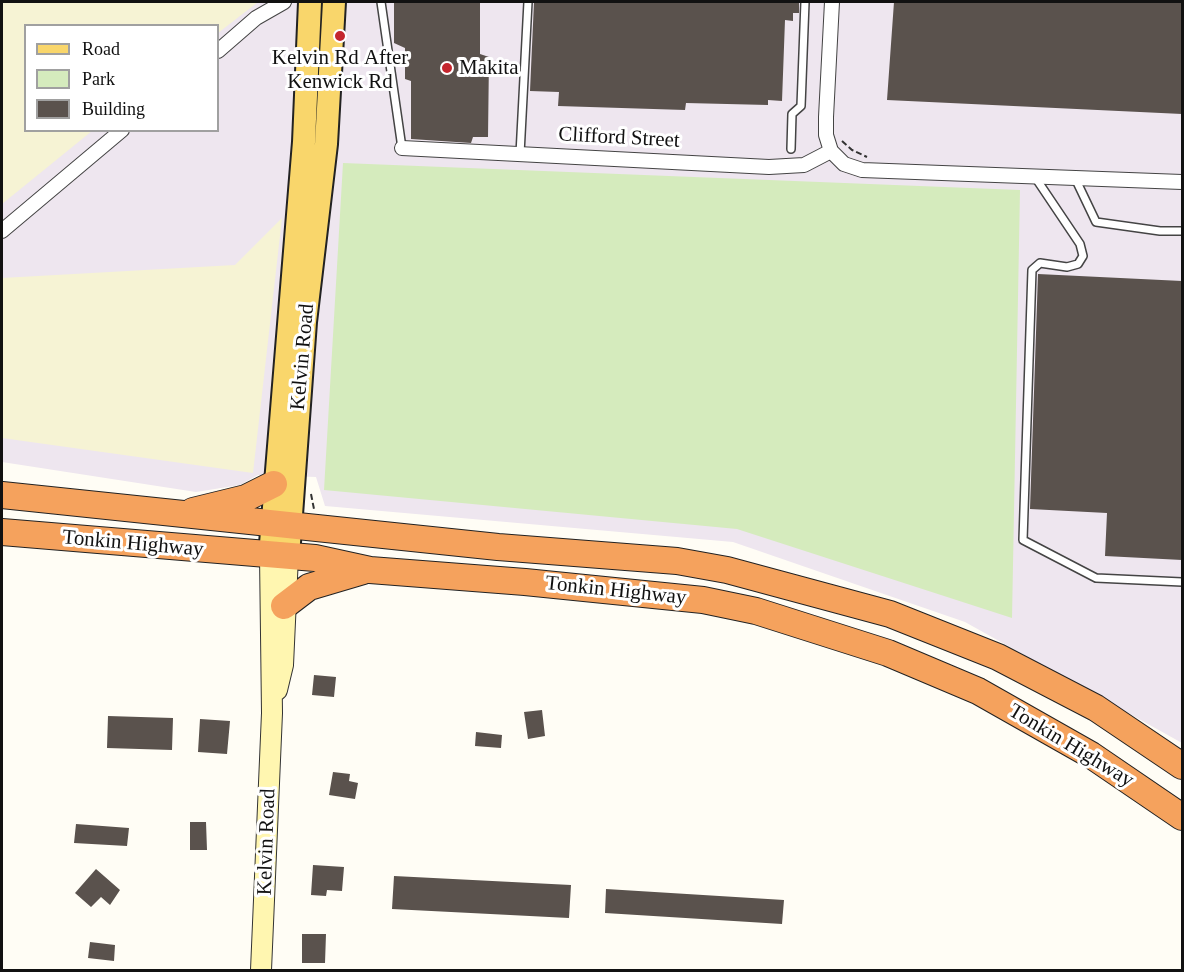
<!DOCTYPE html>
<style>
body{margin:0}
#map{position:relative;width:1184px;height:972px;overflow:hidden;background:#fffdf5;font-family:"Times New Roman",serif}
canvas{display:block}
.frame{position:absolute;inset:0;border:3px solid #111;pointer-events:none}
.legend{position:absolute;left:24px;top:24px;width:195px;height:108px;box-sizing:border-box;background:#fff;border:2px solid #a0a0a0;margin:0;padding:8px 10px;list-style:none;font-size:18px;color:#111}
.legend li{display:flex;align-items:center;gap:12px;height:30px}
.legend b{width:30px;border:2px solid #a0a0a0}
</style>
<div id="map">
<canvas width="1184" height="972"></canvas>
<div class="frame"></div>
<ul class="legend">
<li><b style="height:8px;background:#f9d66b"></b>Road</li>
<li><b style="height:16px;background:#d5ebbd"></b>Park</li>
<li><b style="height:16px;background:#5a524d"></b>Building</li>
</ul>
</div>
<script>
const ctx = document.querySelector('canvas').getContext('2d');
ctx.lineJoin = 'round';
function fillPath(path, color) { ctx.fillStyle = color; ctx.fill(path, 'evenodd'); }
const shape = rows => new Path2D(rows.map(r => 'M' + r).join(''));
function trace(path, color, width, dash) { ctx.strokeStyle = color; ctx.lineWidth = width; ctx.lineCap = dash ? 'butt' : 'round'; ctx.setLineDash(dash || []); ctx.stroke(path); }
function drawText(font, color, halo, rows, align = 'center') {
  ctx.font = font + ' "Times New Roman",serif'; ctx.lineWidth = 6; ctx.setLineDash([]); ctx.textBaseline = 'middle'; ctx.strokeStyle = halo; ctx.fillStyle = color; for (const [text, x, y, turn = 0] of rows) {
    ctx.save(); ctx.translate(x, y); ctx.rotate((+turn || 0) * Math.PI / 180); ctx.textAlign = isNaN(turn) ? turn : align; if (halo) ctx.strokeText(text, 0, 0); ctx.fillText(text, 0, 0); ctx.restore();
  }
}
fillPath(shape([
 [2,2,1182,2,1182,743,965,622,733,542,325,506,316,477,258,475,240,485,196,492,2,462],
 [26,26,218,26,218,130,26,130]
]), '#eee6ef');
fillPath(shape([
 [2,2,258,2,218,33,218,26,26,26,26,130,92,131,2,204],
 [282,218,253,473,2,438,2,278,235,265]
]), '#f6f3d4');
fillPath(shape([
 [343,163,1020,190,1012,618,737,529,324,490]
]), '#d5ebbd');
fillPath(shape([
 [394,2,480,2,480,54,489,57,488,137,473,137,471,143,411,139,411,81,405,79,405,48,394,43],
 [534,2,799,2,799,13,793,13,793,21,785,20,782,101,768,100,768,105,686,103,685,110,558,106,559,92,530,91],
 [894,2,1182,2,1182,114,887,100],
 [1038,274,1182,281,1182,560,1105,556,1107,513,1030,509],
 [314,675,336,677,334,697,312,695],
 [542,710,545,736,528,739,524,712],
 [108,716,173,718,172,750,107,748],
 [200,719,230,721,227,754,198,752],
 [476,732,502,735,501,748,475,746],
 [333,772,350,774,349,781,358,783,355,799,329,795],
 [190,822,206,822,207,850,190,850],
 [76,824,129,828,127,846,74,843],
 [313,865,344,867,342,891,327,890,326,896,311,895],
 [96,869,120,890,110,905,101,897,91,907,75,893],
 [394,876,571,885,569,918,392,909],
 [606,889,784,900,782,924,605,913],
 [302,934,326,934,325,963,302,963],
 [90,942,115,945,114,961,88,958]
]), '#5a524d');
const lane = shape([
 [381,2,402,148],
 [791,149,792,114,801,106,805,2],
 [520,154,528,2],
 [1035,177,1080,244,1083,256,1078,264,1067,267,1040,263,1032,270,1023,540,1096,578,1182,582],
 [1075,178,1096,222,1160,231,1182,231]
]);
const street = shape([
 [218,51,256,18,284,2],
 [402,148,769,167,804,165,831,151,844,164,862,170,1182,182],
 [831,151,826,135,826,117,832,2],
 [2,231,122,130]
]);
const secondary = shape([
 [277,690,283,665,288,556],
 [261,970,272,713,270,556]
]);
const primary = shape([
 [270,556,304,142,310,2],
 [288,556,305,322,326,144,334,2]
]);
const highway = shape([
 [2,495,498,547,677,561,727,570,890,614,998,657,1096,708,1182,766],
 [193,511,246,498,274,484],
 [2,532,315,558,370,570,525,582,703,600,756,611,888,653,978,691,1091,755,1182,817],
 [284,606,309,587,363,571]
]);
trace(lane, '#444', 10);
trace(street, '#444', 16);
trace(secondary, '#333', 22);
trace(primary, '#222', 26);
trace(highway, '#222', 28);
trace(shape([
 [842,141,852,150,867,157],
 [311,494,314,509]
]), '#333', 2, [6, 3]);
trace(lane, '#fff', 7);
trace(street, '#fff', 14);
trace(secondary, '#fff6b0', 20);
trace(primary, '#f9d66b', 22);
trace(highway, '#f5a25d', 26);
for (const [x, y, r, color] of [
 [340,36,6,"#c4262e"],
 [447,68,6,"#c4262e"]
]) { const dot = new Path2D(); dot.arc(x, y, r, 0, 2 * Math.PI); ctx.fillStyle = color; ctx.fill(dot); trace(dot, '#fff', 2); }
drawText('21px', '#111', '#fff', [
 ["Kelvin Rd After",340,58],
 ["Kenwick Rd",340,82],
 ["Makita",459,68,"left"]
]);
drawText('21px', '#111', '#fff', [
 ["Clifford Street",619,138,3],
 ["Kelvin Road",303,357,-85],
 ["Tonkin Highway",133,544,5],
 ["Tonkin Highway",616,591,6],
 ["Tonkin Highway",1071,746,31],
 ["Kelvin Road",267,842,-88]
]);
</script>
